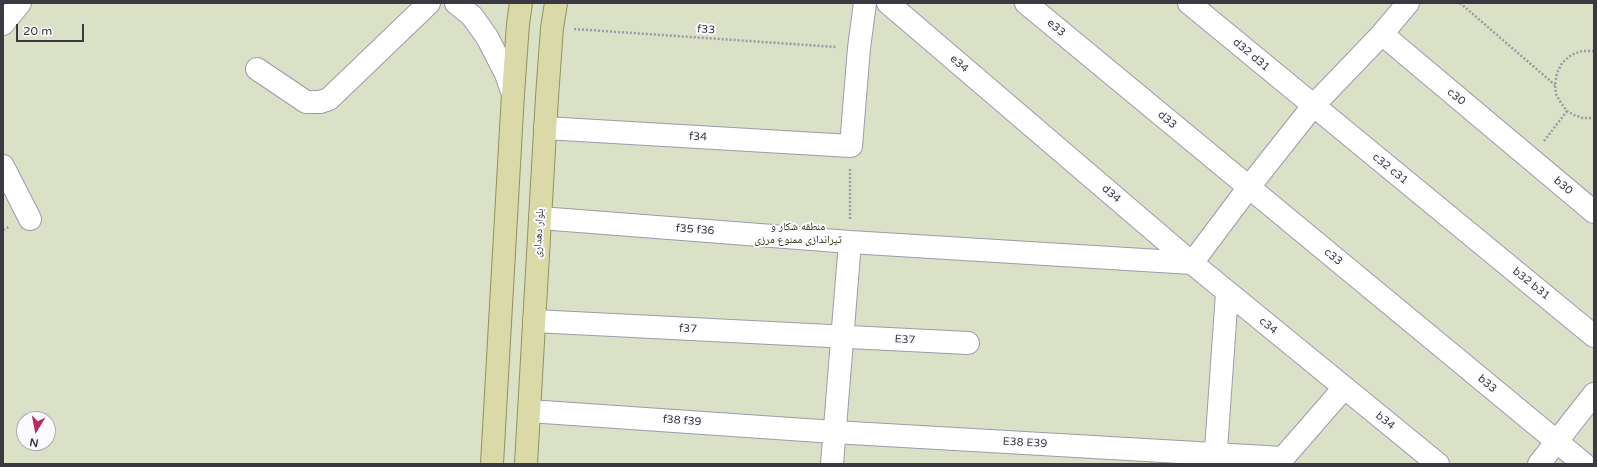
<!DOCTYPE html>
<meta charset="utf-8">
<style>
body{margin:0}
#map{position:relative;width:1597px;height:467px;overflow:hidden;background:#eeecfc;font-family:"Varela Round",sans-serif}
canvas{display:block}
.frame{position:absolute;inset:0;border:4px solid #3a3941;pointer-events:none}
.north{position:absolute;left:16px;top:411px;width:40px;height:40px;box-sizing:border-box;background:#fbfbff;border:1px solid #aeadb3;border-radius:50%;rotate:190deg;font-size:11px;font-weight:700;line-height:16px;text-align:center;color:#3a3941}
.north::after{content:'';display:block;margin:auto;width:14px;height:18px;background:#b92b5b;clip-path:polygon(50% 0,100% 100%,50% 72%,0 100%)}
.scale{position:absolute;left:16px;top:24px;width:68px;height:18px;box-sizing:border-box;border:2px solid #3a3941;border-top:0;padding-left:5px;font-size:12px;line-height:14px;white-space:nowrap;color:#3a3941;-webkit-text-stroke:3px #fbfbff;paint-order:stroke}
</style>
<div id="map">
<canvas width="1597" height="467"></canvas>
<div class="frame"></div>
<div class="north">N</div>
<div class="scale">20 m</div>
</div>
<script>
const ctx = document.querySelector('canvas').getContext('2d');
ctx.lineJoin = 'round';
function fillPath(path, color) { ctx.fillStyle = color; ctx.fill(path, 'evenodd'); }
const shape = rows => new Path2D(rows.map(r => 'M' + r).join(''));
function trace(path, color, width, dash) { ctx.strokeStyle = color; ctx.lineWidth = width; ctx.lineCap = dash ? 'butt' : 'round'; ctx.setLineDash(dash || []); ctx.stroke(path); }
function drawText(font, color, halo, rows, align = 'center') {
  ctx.font = font + ' "Varela Round","Noto Naskh Arabic",sans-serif'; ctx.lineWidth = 4; ctx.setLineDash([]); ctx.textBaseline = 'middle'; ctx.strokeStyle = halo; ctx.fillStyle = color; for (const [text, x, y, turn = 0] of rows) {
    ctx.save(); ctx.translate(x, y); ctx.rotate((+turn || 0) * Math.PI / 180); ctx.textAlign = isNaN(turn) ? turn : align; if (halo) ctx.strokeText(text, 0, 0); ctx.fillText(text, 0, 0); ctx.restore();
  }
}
fillPath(shape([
 [3,3,1594,3,1594,464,3,464],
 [24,419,48,419,48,443,24,443]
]), '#dbe1c7');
const minor = shape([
 [456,3,472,16,487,37,506,74,513,94],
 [888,3,1192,263,1438,464],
 [1026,3,1584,464],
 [1189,3,1594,336],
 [3,24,20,3],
 [1382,34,1594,212],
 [257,69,306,102,320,102,329,99,429,3],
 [545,128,851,146,859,48,865,3],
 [3,166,30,219],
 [540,218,850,242,1192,263],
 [1192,263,1249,187,1313,106,1382,34,1408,3],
 [534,321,968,343],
 [529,411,834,432,1283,458,1344,388],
 [832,464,850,242],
 [1215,464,1227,293],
 [1539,464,1594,394]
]);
const major = shape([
 [492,464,513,94,518,24,521,3],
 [526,464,547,97,552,28,556,3]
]);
trace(minor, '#9c9aad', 24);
trace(major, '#92925e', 24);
trace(shape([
 [1460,3,1555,85],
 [574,29,836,47],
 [1594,51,1582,51,1571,55,1562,63,1557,73,1555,85,1556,94,1561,103,1567,111,1574,115,1583,118,1594,118],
 [1544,141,1567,111],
 [850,219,850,168],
 [3,230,9,227]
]), '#9c9aa6', 2.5, [2, 2]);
trace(minor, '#fff', 22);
trace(major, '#dadaa8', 22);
drawText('11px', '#3a3941', '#fbfbff', [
 ["e33",1056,28,40],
 ["f33",706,30,4],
 ["d32 d31",1251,55,40],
 ["e34",959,64,41],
 ["c30",1456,97,40],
 ["d33",1167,120,40],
 ["f34",698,137,3],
 ["c32 c31",1390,169,39],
 ["b30",1563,186,40],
 ["d34",1111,194,41],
 ["f35 f36",695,230,4],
 ["بلوار دهداری",539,233,-87],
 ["c33",1333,257,40],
 ["b32 b31",1531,284,39],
 ["c34",1268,326,39],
 ["f37",688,329,3],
 ["E37",905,340,3],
 ["b33",1487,384,40],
 ["f38 f39",682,421,4],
 ["b34",1385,421,39],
 ["E38 E39",1025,443,3]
]);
drawText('11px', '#292e08', '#fbfbff', [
 ["منطقه شکار و",798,227],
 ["تیراندازی ممنوع مرزی",798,240]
]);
</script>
